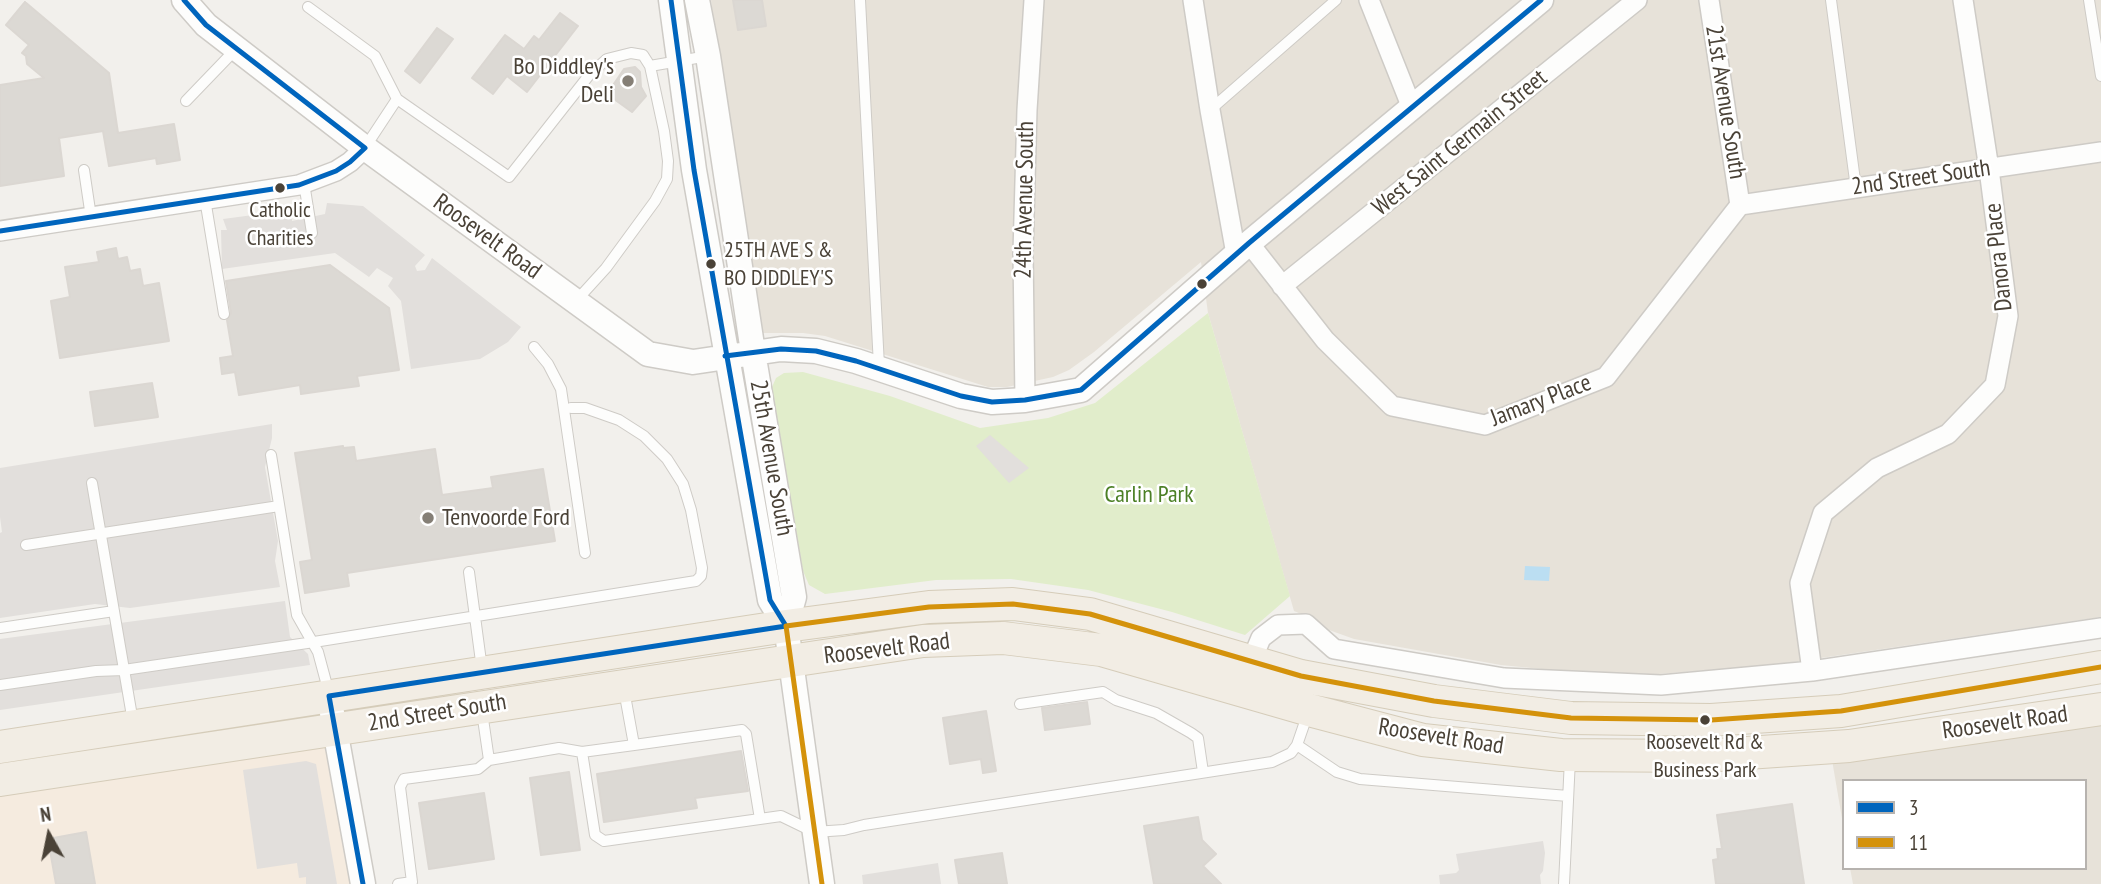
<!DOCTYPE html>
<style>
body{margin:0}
#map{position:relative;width:2101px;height:884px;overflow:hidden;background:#f2f0ec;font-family:"PT Sans Narrow",sans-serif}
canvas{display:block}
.legend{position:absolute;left:1842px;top:779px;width:245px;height:91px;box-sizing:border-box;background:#fff;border:2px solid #b7b3af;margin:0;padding:9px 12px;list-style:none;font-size:21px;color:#4a4237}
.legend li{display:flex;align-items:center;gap:14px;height:35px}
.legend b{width:35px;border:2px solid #b7b3af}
.north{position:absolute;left:14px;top:800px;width:70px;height:70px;-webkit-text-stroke:5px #fff;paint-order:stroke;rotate:351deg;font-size:19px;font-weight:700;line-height:28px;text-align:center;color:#4a4237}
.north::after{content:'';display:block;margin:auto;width:24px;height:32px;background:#4a4237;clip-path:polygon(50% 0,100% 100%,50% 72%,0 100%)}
</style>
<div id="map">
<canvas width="2101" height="884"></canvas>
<ul class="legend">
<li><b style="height:9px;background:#0065bd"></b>3</li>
<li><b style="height:9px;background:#d4920b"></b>11</li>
</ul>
<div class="north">N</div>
</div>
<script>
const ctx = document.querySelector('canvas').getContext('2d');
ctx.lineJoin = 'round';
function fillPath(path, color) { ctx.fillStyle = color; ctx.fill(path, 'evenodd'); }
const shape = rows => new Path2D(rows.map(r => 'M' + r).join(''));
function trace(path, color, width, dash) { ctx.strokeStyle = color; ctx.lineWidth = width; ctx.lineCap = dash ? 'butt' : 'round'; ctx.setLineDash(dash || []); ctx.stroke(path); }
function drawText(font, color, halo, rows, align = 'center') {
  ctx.font = font + ' "PT Sans Narrow",sans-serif'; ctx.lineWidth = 5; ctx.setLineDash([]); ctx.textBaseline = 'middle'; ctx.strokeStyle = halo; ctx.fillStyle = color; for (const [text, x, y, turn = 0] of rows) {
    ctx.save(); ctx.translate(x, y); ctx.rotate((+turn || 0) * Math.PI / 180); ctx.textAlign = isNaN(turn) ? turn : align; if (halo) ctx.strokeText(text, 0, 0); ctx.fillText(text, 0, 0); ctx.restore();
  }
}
fillPath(shape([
 [711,0,2101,0,2101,617,1773,665,1646,675,1562,671,1501,665,1354,639,1329,630,1311,618,1294,611,1208,313,1201,262,1094,352,1069,370,1053,377,1007,387,988,387,825,336,803,333,763,333,752,325],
 [2101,721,2101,884,1853,884,1850,868,2085,868,2085,781,1844,781,1844,830,1832,760]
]), '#e7e2d9');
fillPath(shape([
 [327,746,350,884,0,884,0,796]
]), '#f5ebdf');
fillPath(shape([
 [1208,313,1290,596,1245,635,1172,612,1088,590,1011,579,936,580,825,594,809,585,803,571,772,387,776,378,784,373,803,372,890,396,980,428,1048,418,1095,403]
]), '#e1edcb');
fillPath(shape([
 [327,203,363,206,425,255,415,266,417,271,425,270,432,258,521,327,508,342,480,359,411,369,401,301,388,286,393,278,377,268,369,277,335,253,222,269,221,230,227,230,223,219,291,210,292,221,325,214],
 [272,424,272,438,265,467,278,541,275,561,280,587,130,608,95,604,0,618,0,533,2,532,0,517,0,468],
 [990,435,1029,468,1009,483,976,446],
 [285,601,290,637,308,654,310,665,0,710,0,639],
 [306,761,316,764,337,884,306,884,306,877,299,878,297,863,257,869,243,770],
 [1543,841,1545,853,1543,871,1540,875,1541,884,1440,884,1439,875,1456,873,1459,870,1456,854],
 [938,863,941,884,863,884,862,875]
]), '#e2dfdc');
fillPath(shape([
 [1525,566,1550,567,1549,581,1524,580]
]), '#bbdef2');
const building = shape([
 [733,0,762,0,766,26,738,30,733,0],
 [25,2,109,73,118,133,174,124,180,160,157,164,156,158,109,166,103,131,59,138,64,176,0,186,0,85,44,78,27,64,26,56,22,53,29,45,6,25,25,2],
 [560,13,578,26,527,92,507,76,493,94,472,78,505,35,524,49,534,36,539,40,560,13],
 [437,28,453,39,420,83,405,71,437,28],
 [635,67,640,72,641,87,646,96,632,112,607,94,624,69,635,67],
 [116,248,118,259,127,257,130,271,140,269,143,286,159,283,169,341,60,358,51,301,70,297,65,267,99,262,97,252,116,248],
 [330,265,389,308,399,370,357,376,359,386,336,389,301,394,300,385,239,395,235,372,222,374,220,358,233,356,227,320,231,313,226,281,330,265],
 [152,383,158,417,95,426,90,392,152,383],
 [343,446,343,448,354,447,356,461,435,449,442,495,493,488,491,477,543,469,555,541,347,573,349,586,305,593,300,562,312,560,295,453,343,446],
 [1087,702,1090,724,1045,730,1042,708,1087,702],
 [986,711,996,771,983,773,981,759,950,764,943,718,986,711],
 [741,751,748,791,695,798,697,808,604,822,597,774,741,751],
 [569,772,580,850,541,855,530,778,569,772],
 [484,793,494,859,429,869,419,803,484,793],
 [1792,804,1804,884,1716,884,1713,860,1718,859,1717,849,1722,849,1717,815,1792,804],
 [1198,817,1202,840,1216,854,1203,866,1221,884,1154,884,1144,826,1198,817],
 [86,832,95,884,56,884,48,839,86,832],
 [1002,853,1007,884,959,884,955,860,1002,853]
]);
fillPath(building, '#dcd9d4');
trace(building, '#dbd7d2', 2);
const service = shape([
 [860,0,879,366],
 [1831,0,1856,188],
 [2089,0,2101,76],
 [308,7,375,56,397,99],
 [650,66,708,56],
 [186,101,237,48],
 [1210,110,1336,0],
 [366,146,397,99,509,177,590,74,607,59,631,53,643,55,650,66,664,131,668,161,667,179,655,201,606,268,576,301],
 [84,170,91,217],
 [304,183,312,233],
 [205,199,224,314],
 [534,347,548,364,561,389,585,553],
 [271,455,297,615,318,652,329,693],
 [92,483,133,722],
 [26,545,279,506],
 [469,572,482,669],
 [0,628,114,611],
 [0,685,96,671,124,670,314,642,696,581,701,576,702,568,691,510,683,484,667,459,644,436,619,420,585,408,571,408],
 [1020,704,1103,692,1116,700,1156,713,1191,733,1198,738,1203,772],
 [634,745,742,730,746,734,760,819],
 [1297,745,1337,772,1360,779,1568,796],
 [582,752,595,835,604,841,781,816,814,832,844,830,864,825,1272,762,1291,753,1297,745,1308,713],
 [489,760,559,748,582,752,634,745,624,690],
 [398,884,412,882,400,787,404,779,478,769,489,760,482,712],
 [1564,884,1570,759]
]);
const minor = shape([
 [1193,0,1210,110,1236,254],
 [1369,0,1412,108],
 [1709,0,1740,205],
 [1740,205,2101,152],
 [0,231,299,185,336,171,350,162,365,148],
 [1249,243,1325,340,1392,406,1485,425,1606,377,1740,205],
 [1282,286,1637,0],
 [1025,400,1023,253,1027,110,1034,0],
 [1251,662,1261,638,1278,625,1306,624,1334,649,1504,678,1661,685,1812,671,2101,628],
 [1812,671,1800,583,1823,513,1877,468,1948,434,1995,385,2008,316,1989,169,1963,0]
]);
const tertiary = shape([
 [184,0,206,25,365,148,648,354,693,362,781,349,816,351,856,361,961,396,992,402,1025,400,1081,390,1249,243,1541,0],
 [671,0,694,170,770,600,786,626,822,884],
 [697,0,708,56,753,352,794,597,786,626],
 [332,713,363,884]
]);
const primary = shape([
 [0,747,786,626,929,607,1013,604,1090,614,1301,676,1434,701,1571,718,1711,720,1841,711,2101,667],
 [0,780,923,641,1003,638,1101,650,1309,710,1423,740,1561,755,1703,756,1849,746,2101,709]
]);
trace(service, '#cecbc6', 12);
trace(minor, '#cecbc6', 22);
trace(tertiary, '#cecbc6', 27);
trace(primary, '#d5ccb9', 34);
trace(service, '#fdfdfc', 10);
trace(minor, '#fdfdfc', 19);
trace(tertiary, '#fdfdfc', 24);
trace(primary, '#f2ede4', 32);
trace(shape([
 [671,0,694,170,770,600,786,626],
 [0,231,299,185,336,171,350,162,365,148,206,25,184,0],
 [725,356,781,349,816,351,856,361,961,396,992,402,1025,400,1081,390,1249,243,1541,0],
 [363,884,329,696,786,626]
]), '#0065bd', 5);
trace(shape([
 [822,884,786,626,929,607,1013,604,1090,614,1301,676,1434,701,1571,718,1711,720,1841,711,2101,667]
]), '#d4920b', 5);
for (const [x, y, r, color] of [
 [628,81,7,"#857f76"],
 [280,188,6,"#4a4237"],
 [711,264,6,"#4a4237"],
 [1202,284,6,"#4a4237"],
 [428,518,7,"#857f76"],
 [1705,720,6,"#4a4237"]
]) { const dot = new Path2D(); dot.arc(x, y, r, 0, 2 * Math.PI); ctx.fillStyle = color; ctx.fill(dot); trace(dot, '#fff', 2.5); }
drawText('22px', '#4a4237', '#fff', [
 ["Catholic",280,211],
 ["Charities",280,239],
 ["25TH AVE S &",724,251,"left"],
 ["BO DIDDLEY'S",724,279,"left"],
 ["Roosevelt Rd &",1705,743],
 ["Business Park",1705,771]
]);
drawText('24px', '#4a4237', '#fff', [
 ["Bo Diddley's",614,67],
 ["Deli",614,95],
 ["Tenvoorde Ford",442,518,"left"]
], 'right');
drawText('24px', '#4a4237', '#fff', [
 ["21st Avenue South",1725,102,81],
 ["West Saint Germain Street",1460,143,-39],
 ["2nd Street South",1921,178,-8],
 ["24th Avenue South",1025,200,-89],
 ["Roosevelt Road",487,237,36],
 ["Danora Place",1999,257,-96],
 ["Jamary Place",1541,401,-21],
 ["25th Avenue South",771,458,80],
 ["Roosevelt Road",887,649,-7],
 ["2nd Street South",437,713,-9],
 ["Roosevelt Road",2005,723,-8],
 ["Roosevelt Road",1441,737,9]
]);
drawText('24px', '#4c8026', '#fff', [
 ["Carlin Park",1149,495]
]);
</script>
